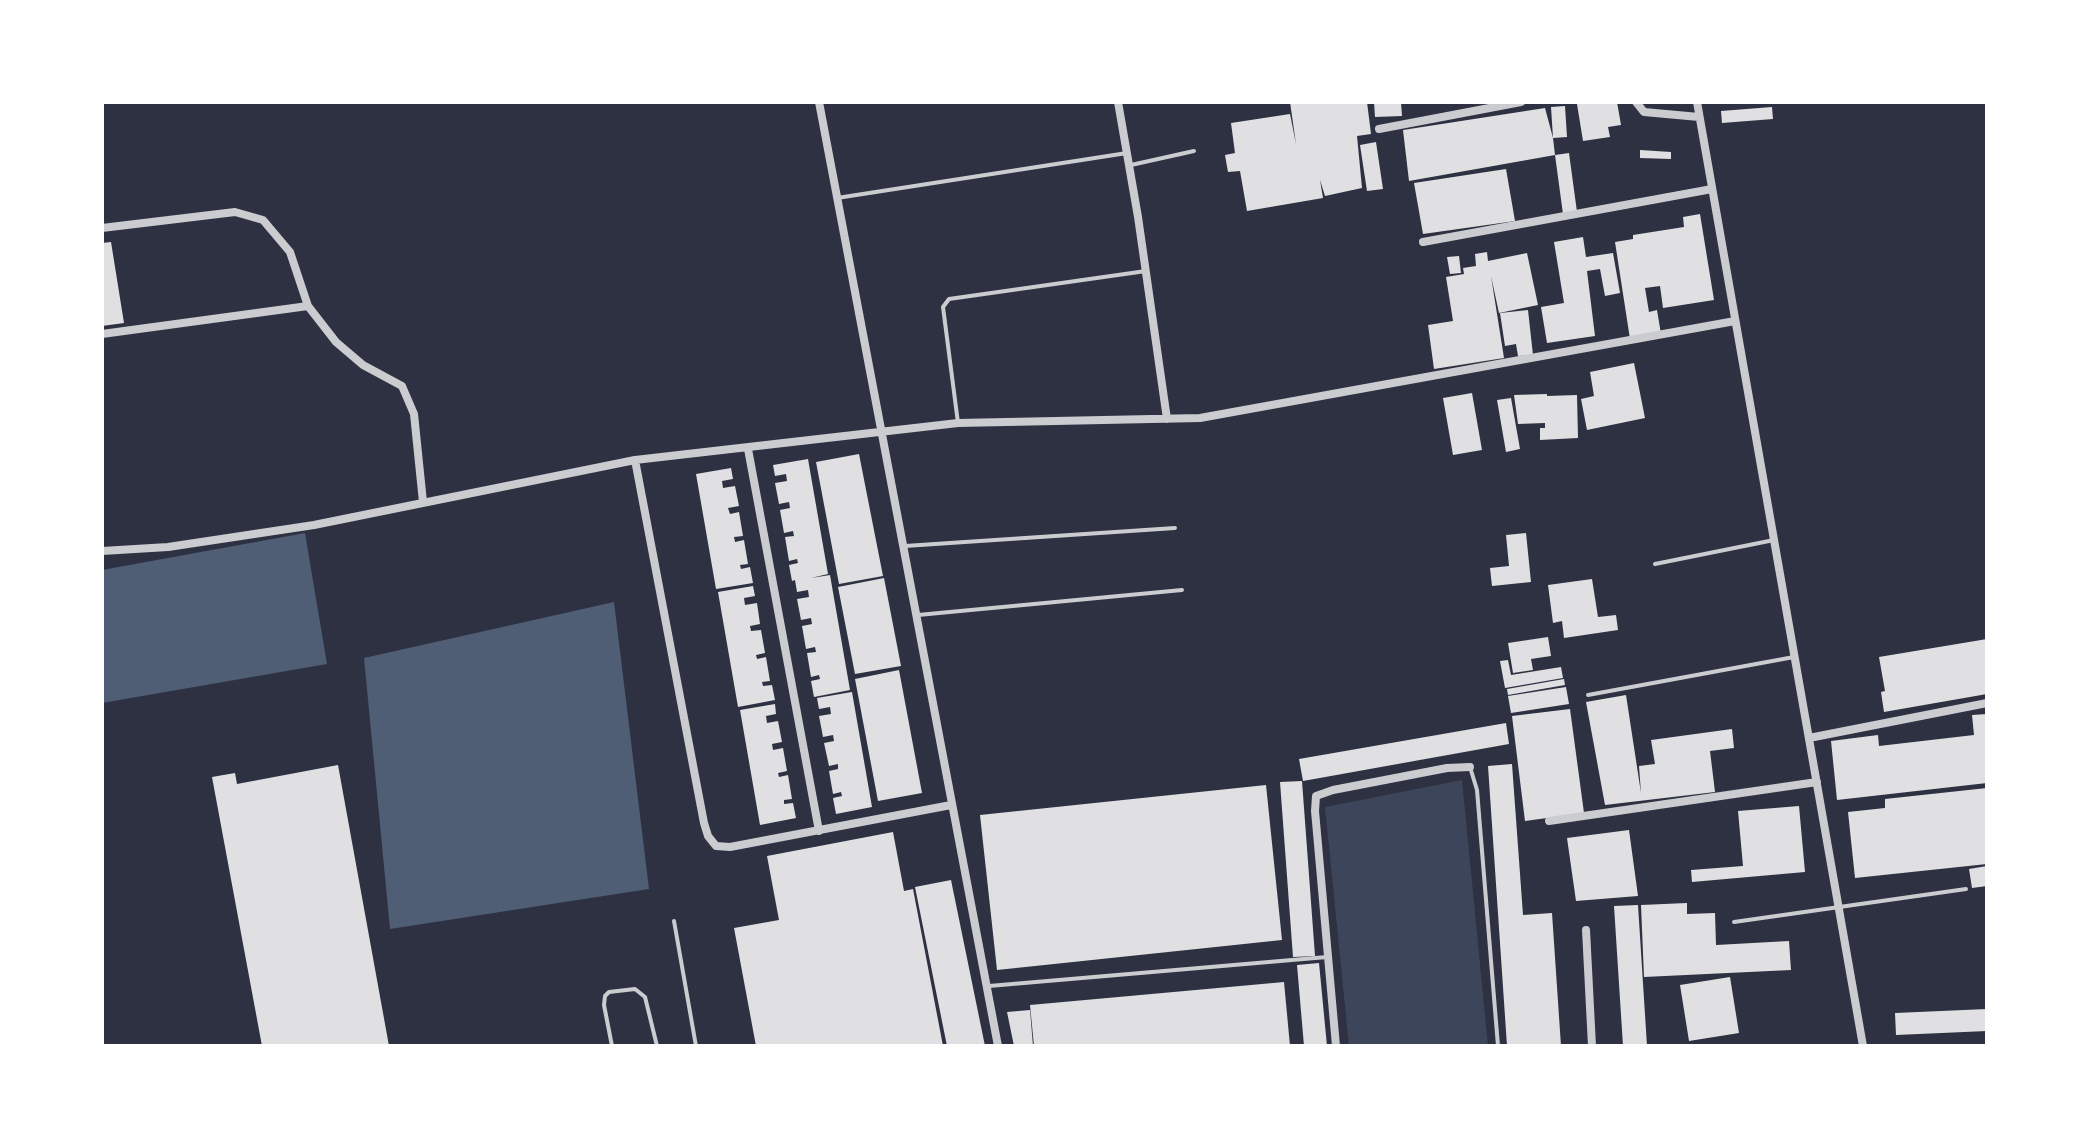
<!DOCTYPE html>
<style>
body{margin:0}
#map{position:relative;width:2089px;height:1148px;overflow:hidden;background:#2d3142;font-family:Karla,sans-serif}
canvas{display:block}
.frame{position:absolute;inset:0;border:104px solid #fff;pointer-events:none}
</style>
<div id="map">
<canvas width="2089" height="1148"></canvas>
<div class="frame"></div>
</div>
<script>
const ctx = document.querySelector('canvas').getContext('2d');
ctx.lineJoin = 'round';
function fillPath(path, color) { ctx.fillStyle = color; ctx.fill(path, 'evenodd'); }
const shape = rows => new Path2D(rows.map(r => 'M' + r).join(''));
function trace(path, color, width, dash) { ctx.strokeStyle = color; ctx.lineWidth = width; ctx.lineCap = dash ? 'butt' : 'round'; ctx.setLineDash(dash || []); ctx.stroke(path); }
fillPath(shape([
 [1462,780,1488,1046,1349,1046,1325,807]
]), '#3c4559');
fillPath(shape([
 [305,533,327,664,102,703,102,570],
 [614,602,649,889,390,929,364,658]
]), '#4f5d75');
fillPath(shape([
 [1290,102,1367,102,1371,134,1357,136,1362,188,1325,196,1320,180,1323,198,1247,211,1240,171,1228,172,1225,155,1235,153,1231,123,1290,114,1296,144],
 [1374,102,1401,102,1402,116,1375,117],
 [1587,102,1617,102,1621,125,1608,127,1610,137,1583,141,1577,104],
 [1565,106,1567,137,1553,138,1555,155,1409,181,1403,130,1545,108,1553,138,1551,107],
 [1772,107,1773,119,1722,123,1721,111],
 [1376,142,1383,189,1367,191,1360,145],
 [1640,150,1671,152,1671,159,1640,158],
 [1569,153,1577,212,1563,214,1555,155],
 [1506,169,1515,221,1423,234,1414,183],
 [1700,214,1714,300,1663,308,1660,286,1645,288,1649,312,1657,310,1661,334,1630,339,1615,242,1633,239,1633,235,1684,227,1683,217],
 [1583,237,1586,257,1613,253,1620,293,1605,296,1600,269,1587,271,1595,336,1547,343,1541,307,1564,303,1554,242],
 [111,242,124,323,102,326,102,243],
 [1487,252,1488,261,1527,253,1538,305,1499,313,1491,276,1504,358,1434,369,1428,325,1453,321,1446,277,1464,274,1463,268,1476,266,1475,254],
 [1459,256,1461,273,1450,274,1447,257],
 [1528,310,1533,355,1518,356,1516,344,1505,346,1500,313],
 [1634,363,1645,418,1587,430,1581,399,1594,396,1590,372],
 [1472,393,1482,450,1453,455,1443,398],
 [1547,394,1547,396,1577,395,1578,438,1540,440,1540,428,1545,428,1545,423,1518,424,1514,395],
 [1511,398,1520,449,1506,452,1497,400],
 [859,454,883,576,839,584,816,462],
 [808,459,828,574,811,578,830,575,850,690,814,697,811,681,820,679,819,675,811,677,807,653,816,652,815,647,806,649,802,626,812,624,811,618,801,620,797,599,809,597,808,590,797,592,795,580,792,581,789,565,798,563,797,559,789,561,785,537,794,536,793,531,784,533,780,510,790,508,789,502,779,504,775,483,787,481,786,474,775,476,773,465],
 [731,468,733,479,722,481,723,488,735,486,739,506,728,508,730,514,739,512,743,536,734,537,735,542,744,540,748,564,740,565,741,569,750,567,753,583,716,589,696,474],
 [1526,533,1531,582,1492,586,1490,568,1509,566,1506,535],
 [884,578,901,666,855,674,838,587],
 [1592,579,1598,617,1616,615,1618,630,1564,638,1562,621,1553,623,1548,585],
 [753,586,755,596,744,598,745,605,757,603,760,624,750,626,751,631,761,630,765,653,756,655,757,659,766,657,770,681,762,682,763,686,772,685,775,700,738,707,718,592],
 [1548,637,1551,656,1531,659,1533,670,1513,673,1508,643],
 [1987,639,1987,694,1884,712,1881,692,1885,691,1879,657],
 [1508,660,1511,675,1561,667,1563,678,1505,688,1500,661],
 [899,670,922,793,878,801,855,679],
 [1564,679,1565,685,1508,695,1507,689],
 [1566,687,1569,704,1511,713,1508,696],
 [852,692,872,807,836,814,833,798,842,796,841,792,833,794,829,771,838,769,838,764,829,766,824,743,834,741,833,735,823,737,819,716,831,714,830,707,819,709,817,698],
 [1626,695,1641,793,1639,766,1655,764,1651,740,1732,729,1734,748,1710,751,1715,792,1605,805,1586,702],
 [775,704,776,714,766,716,767,723,778,721,782,742,772,744,773,750,783,748,787,771,778,773,779,777,788,775,792,799,784,800,784,804,793,803,796,818,760,825,740,710],
 [1570,709,1584,813,1525,821,1512,716],
 [1987,714,1987,783,1837,800,1831,741,1878,735,1879,746,1974,735,1972,715],
 [1506,723,1509,744,1303,781,1299,759],
 [1512,764,1523,915,1552,913,1561,1046,1507,1046,1488,766],
 [338,765,389,1046,262,1046,212,777,235,773,237,784],
 [1302,781,1315,956,1293,957,1280,782],
 [1266,785,1282,940,997,970,980,815],
 [1987,788,1987,864,1855,878,1848,812,1885,808,1885,799],
 [1799,806,1805,872,1692,882,1691,870,1743,866,1738,811],
 [1629,830,1638,896,1576,901,1567,838],
 [893,832,904,891,913,889,943,1046,756,1046,734,928,779,920,767,856],
 [1987,866,1987,886,1972,888,1969,869],
 [951,880,985,1046,947,1046,915,887],
 [1687,903,1687,914,1715,913,1716,945,1789,941,1791,970,1644,977,1641,905],
 [1638,905,1647,1046,1623,1046,1614,906],
 [1319,963,1327,1046,1304,1046,1297,965],
 [1730,977,1739,1033,1689,1041,1680,985],
 [1284,982,1290,1046,1034,1046,1030,1005],
 [1987,1009,1987,1031,1896,1035,1895,1013],
 [1030,1010,1033,1046,1014,1046,1007,1012]
]), '#e0e0e3');
trace(shape([
 [1131,165,1194,151],
 [837,198,1127,153],
 [958,423,943,307,949,299,1146,271],
 [905,546,1175,528],
 [1655,564,1774,540],
 [918,615,1182,590],
 [1588,695,1794,657],
 [1470,767,1477,790,1498,1046],
 [674,921,696,1046],
 [1734,922,1966,889],
 [989,986,1327,957],
 [612,1046,604,1005,605,996,609,992,635,989,645,997,657,1046]
]), '#caccd0', 4);
trace(shape([
 [819,102,998,1046],
 [1118,102,1138,217,1167,419],
 [1636,102,1644,112,1699,117],
 [1697,102,1863,1046],
 [1379,129,1521,102],
 [102,228,235,212,263,220,290,252,308,306,336,342,363,365,402,386,414,414,423,502],
 [1423,242,1712,189],
 [102,334,308,306],
 [748,449,819,831],
 [635,460,704,823,708,836,716,846,730,847,951,805],
 [102,551,168,547,314,525,635,460,958,423,1200,418,1735,321],
 [1809,738,1987,703],
 [1549,821,1817,782],
 [1586,930,1592,1046],
 [1336,1046,1315,811,1316,796,1333,790,1447,768,1470,767]
]), '#caccd0', 8);
</script>
